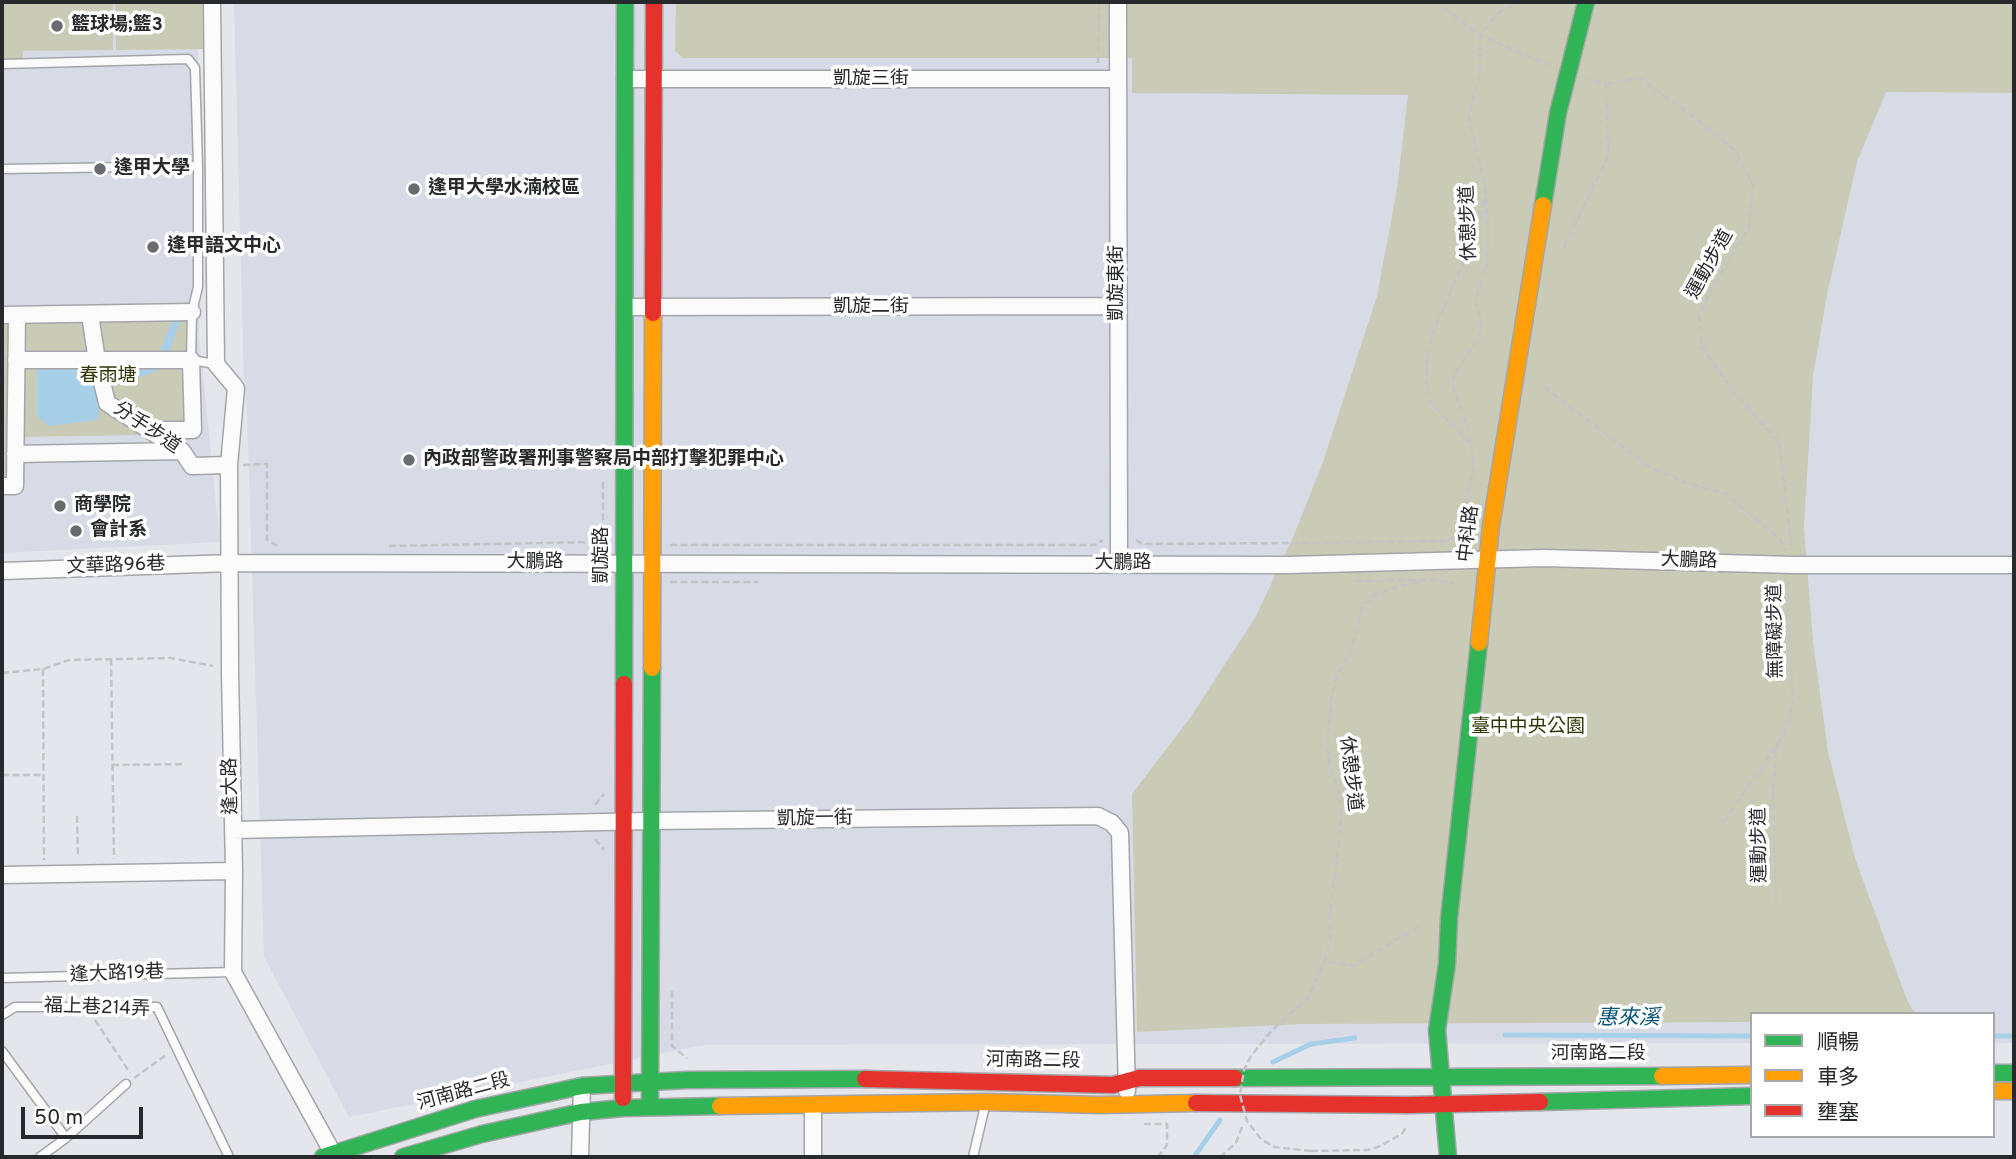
<!DOCTYPE html>
<meta charset="utf-8">
<style>
body{margin:0}
#map{position:relative;width:2016px;height:1159px;overflow:hidden;background:#e5e6eb;font-family:Overpass,"Noto Sans TC",sans-serif}
canvas{display:block}
.frame{position:absolute;inset:0;border:4px solid #28292c;pointer-events:none}
.legend{position:absolute;left:1750px;top:1012px;width:245px;height:126px;box-sizing:border-box;background:#fff;border:2px solid #a9a9ab;margin:0;padding:9px 12px;list-style:none;font-size:21px;color:#28292c}
.legend li{display:flex;align-items:center;gap:14px;height:35px}
.legend b{width:35px;border:2px solid #a9a9ab}
.scale{position:absolute;left:21px;top:1107px;width:122px;height:32px;box-sizing:border-box;border:4px solid #28292c;border-top:0;padding-left:9px;font-size:21px;line-height:24px;white-space:nowrap;color:#28292c;-webkit-text-stroke:5px #fff;paint-order:stroke}
</style>
<div id="map">
<canvas width="2016" height="1159"></canvas>
<div class="frame"></div>
<ul class="legend">
<li><b style="height:9px;background:#30b455"></b>順暢</li>
<li><b style="height:9px;background:#ff9f0a"></b>車多</li>
<li><b style="height:9px;background:#e5322d"></b>壅塞</li>
</ul>
<div class="scale">50 m</div>
</div>
<script>
const ctx = document.querySelector('canvas').getContext('2d');
ctx.lineJoin = 'round';
function fillPath(path, color) { ctx.fillStyle = color; ctx.fill(path, 'evenodd'); }
const shape = rows => new Path2D(rows.map(r => 'M' + r).join(''));
function trace(path, color, width, dash) { ctx.strokeStyle = color; ctx.lineWidth = width; ctx.lineCap = dash ? 'butt' : 'round'; ctx.setLineDash(dash || []); ctx.stroke(path); }
function drawText(font, color, halo, rows, align = 'center') {
  ctx.font = font + ' Overpass,"Noto Sans TC",sans-serif'; ctx.lineWidth = 7; ctx.setLineDash([]); ctx.textBaseline = 'middle'; ctx.strokeStyle = halo; ctx.fillStyle = color; for (const [text, x, y, turn = 0] of rows) {
    ctx.save(); ctx.translate(x, y); ctx.rotate((+turn || 0) * Math.PI / 180); ctx.textAlign = isNaN(turn) ? turn : align; if (halo) ctx.strokeText(text, 0, 0); ctx.fillText(text, 0, 0); ctx.restore();
  }
}
fillPath(shape([
 [2,2,198,2,199,336,220,542,2,553],
 [234,2,2014,2,2014,1043,1993,1043,1993,1014,1752,1014,1752,1043,703,1045,349,1117,264,957,246,382,244,382]
]), '#d8dbe6');
fillPath(shape([
 [2,2,113,2,113,50,23,51,23,60,2,61],
 [115,2,204,2,205,49,116,50],
 [676,2,2014,2,2014,93,1886,92,1857,162,1828,290,1813,376,1804,528,1813,641,1828,752,1856,861,1907,1000,1915,1014,1752,1014,1752,1022,1301,1024,1137,1032,1132,794,1190,718,1255,618,1294,535,1323,462,1377,296,1397,189,1408,95,1132,93,1132,58,683,58,675,51],
 [196,317,197,434,19,437,19,319],
 [12,323,12,477,2,477,2,324]
]), '#cacbb7');
fillPath(shape([
 [181,320,166,360,159,370,132,380,98,378,101,401,97,420,48,426,37,416,37,367,84,367,111,371,139,371,153,362,159,354,172,321]
]), '#a7d0e8');
trace(shape([
 [1505,1035,1752,1036],
 [1993,1036,2014,1036],
 [1273,1062,1311,1044,1355,1038],
 [1194,1157,1220,1120]
]), '#a7d0e8', 5);
const lane = shape([
 [2,64,188,59,195,68,198,166,198,287,192,312,191,360,216,364],
 [2,169,198,166],
 [2,978,233,972],
 [2,1015,15,1007,157,1007,229,1157],
 [2,1051,66,1138],
 [40,1157,66,1138,126,1084],
 [973,1157,985,1106]
]);
const street = shape([
 [212,2,216,364,236,388,229,465,230,671,234,871,233,972,335,1157],
 [1118,2,1119,564],
 [625,79,1118,79],
 [625,307,1118,306],
 [90,314,97,361,107,403,182,451,192,466,229,465],
 [2,315,192,312],
 [16,360,191,360,193,430,152,430],
 [15,454,182,451],
 [2,486,15,486,17,315],
 [2,571,231,563,1288,565,1544,558,1794,565,2014,565],
 [233,830,650,821,1098,816,1112,823,1120,833,1127,1091],
 [2,875,234,871],
 [580,1157,582,1086],
 [813,1157,813,1105]
]);
const fast = shape([
 [1543,205,1558,113,1586,2],
 [624,684,625,2],
 [1993,1073,2014,1073],
 [1235,1078,1662,1076],
 [650,1098,652,668],
 [1540,1102,1752,1096],
 [323,1157,475,1109,582,1086,686,1080,865,1079],
 [403,1157,482,1134,581,1112,623,1108,720,1106],
 [1448,1157,1437,1030,1447,964,1449,919,1479,643]
]);
const slow = shape([
 [1479,643,1491,526,1543,205],
 [652,668,653,313],
 [1662,1076,1752,1075],
 [1993,1091,2014,1091],
 [720,1106,986,1102,1100,1105,1196,1103]
]);
const jam = shape([
 [653,313,654,2],
 [865,1079,1113,1085,1139,1078,1235,1078],
 [623,1098,624,684],
 [1196,1103,1408,1105,1540,1102]
]);
trace(lane, '#a4a5a8', 11);
trace(street, '#a4a5a8', 19);
trace(fast, '#a4a5a8', 19);
trace(slow, '#a4a5a8', 19);
trace(jam, '#a4a5a8', 19);
trace(shape([
 [1436,2,1480,35,1549,65],
 [1098,63,1099,2],
 [1606,84,1639,78,1685,110,1735,150,1753,185,1749,227,1713,286,1699,316,1702,348,1739,398,1779,442,1792,548],
 [1564,247,1608,157,1606,84,1588,79],
 [1544,387,1648,466,1687,483,1726,494,1779,538,1786,550],
 [1470,443,1430,402,1426,382,1427,356,1434,330,1471,245,1484,200],
 [243,465,267,464,267,540,278,546],
 [1136,540,1142,544,1297,543,1448,541,1459,534,1474,466,1470,433,1454,390,1454,374,1479,338,1482,320,1475,301,1487,267,1488,226,1485,186,1469,117,1480,71,1480,35,1500,11,1521,2],
 [670,545,1095,545,1103,540],
 [389,546,595,542,603,534,603,481],
 [1356,581,1431,580,1455,584],
 [670,582,758,582],
 [111,659,114,859],
 [43,669,44,860],
 [2,673,43,669,69,660,171,658,213,666],
 [112,765,185,764],
 [2,775,43,775],
 [595,805,604,794],
 [77,816,78,856],
 [1724,822,1784,735,1793,703,1787,581],
 [595,839,604,850],
 [1776,905,1773,793,1777,744],
 [1419,926,1353,966,1325,961,1330,942,1330,911,1341,826,1340,798,1329,762,1327,747,1331,701,1337,675,1352,648,1362,608,1373,596,1396,587,1424,581],
 [672,991,672,1046,687,1058],
 [95,1020,130,1073],
 [134,1078,166,1055],
 [1144,1124,1167,1124,1167,1145,1158,1157],
 [1311,1151,1367,1150,1378,1147,1402,1134,1407,1125],
 [1220,1157,1236,1143,1243,1124]
]), '#c4c4c7', 2.5, [7, 3.5]);
trace(lane, '#fbfbfc', 8);
trace(street, '#fbfbfc', 16);
trace(fast, '#30b455', 16);
trace(slow, '#ff9f0a', 16);
trace(jam, '#e5322d', 16);
trace(shape([
 [1311,1151,1274,1147,1261,1139,1247,1121,1240,1095,1244,1070,1251,1056,1272,1030,1308,998,1325,961]
]), '#c4c4c7', 2.5, [7, 3.5]);
for (const [x, y, r, color] of [
 [57,26,7,"#6a6b6f"],
 [100,169,7,"#6a6b6f"],
 [414,189,7,"#6a6b6f"],
 [153,247,7,"#6a6b6f"],
 [409,460,7,"#6a6b6f"],
 [60,506,7,"#6a6b6f"],
 [76,531,7,"#6a6b6f"]
]) { const dot = new Path2D(); dot.arc(x, y, r, 0, 2 * Math.PI); ctx.fillStyle = color; ctx.fill(dot); trace(dot, '#fff', 2.5); }
drawText('bold 19px', '#28292c', '#fff', [
 ["籃球場;籃3",71,26],
 ["逢甲大學",114,169],
 ["逢甲大學水湳校區",428,189],
 ["逢甲語文中心",167,247],
 ["內政部警政署刑事警察局中部打擊犯罪中心",423,460],
 ["商學院",74,506],
 ["會計系",90,531]
], 'left');
drawText('19px', '#28292c', '#fff', [
 ["凱旋三街",871,80],
 ["休憩步道",1470,223,-92],
 ["運動步道",1711,265,-61],
 ["凱旋東街",1118,283,-90],
 ["凱旋二街",871,308],
 ["分手步道",146,429,34],
 ["中科路",1470,534,-83],
 ["凱旋路",603,555,-90],
 ["大鵬路",1689,562,2],
 ["大鵬路",535,563],
 ["大鵬路",1123,564],
 ["文華路96巷",116,567,-2],
 ["無障礙步道",1777,631,-91],
 ["休憩步道",1349,774,83],
 ["逢大路",232,786,-91],
 ["凱旋一街",815,820,-1],
 ["運動步道",1761,845,-91],
 ["逢大路19巷",117,975,-2],
 ["福上巷214弄",97,1009,2],
 ["河南路二段",1598,1055],
 ["河南路二段",1033,1062,1],
 ["河南路二段",464,1093,-15]
]);
drawText('19px', '#333406', '#fff', [
 ["春雨塘",108,377],
 ["臺中中央公園",1528,728]
]);
drawText('italic 21px', '#0a5474', '#fff', [
 ["惠來溪",1628,1020]
]);
</script>
